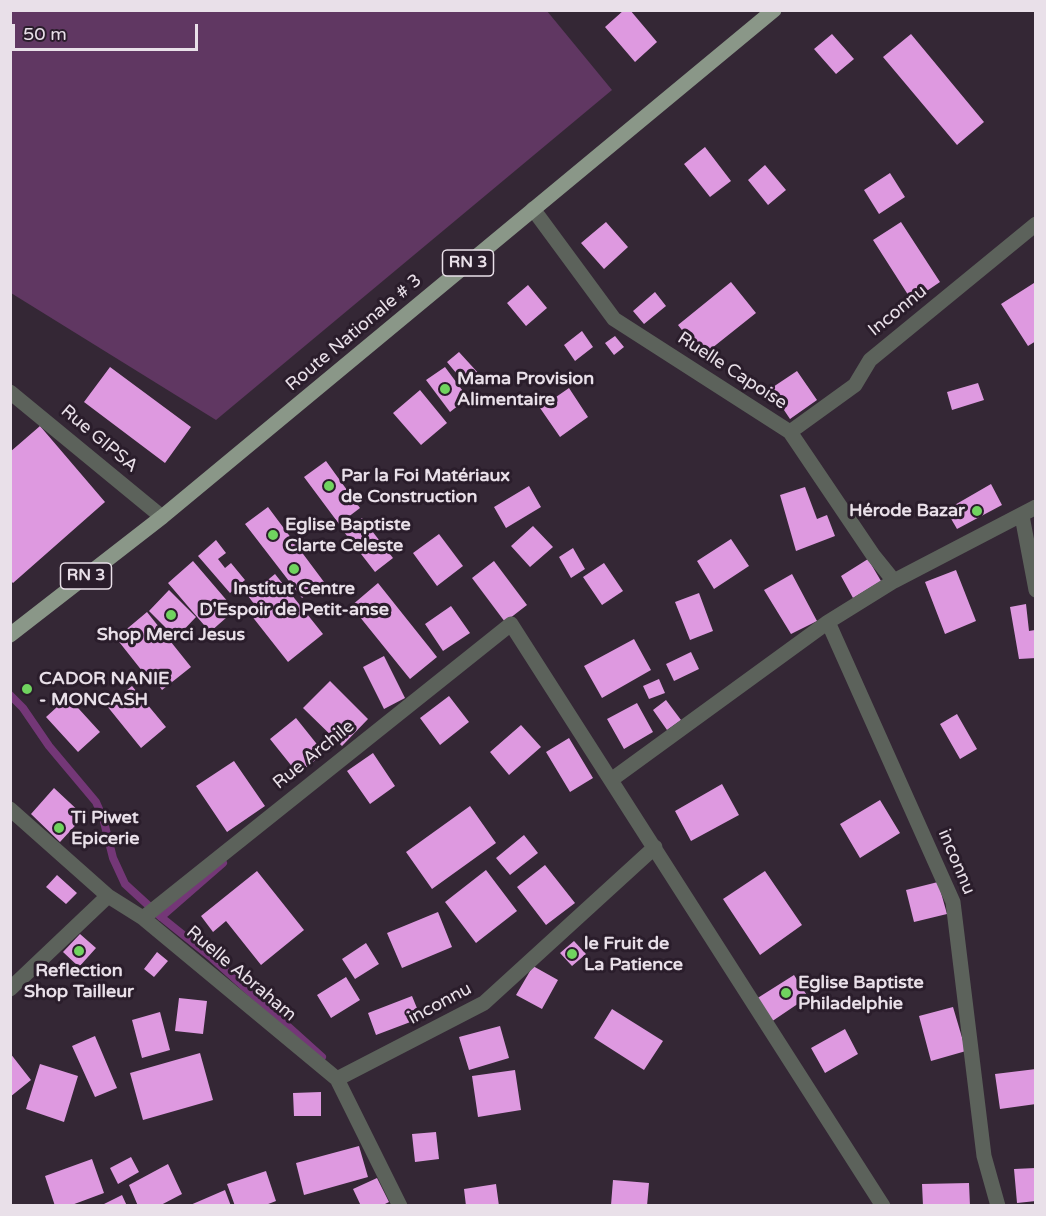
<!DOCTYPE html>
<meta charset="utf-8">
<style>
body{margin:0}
#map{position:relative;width:1046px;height:1216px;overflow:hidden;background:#342735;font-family:"Varela Round",sans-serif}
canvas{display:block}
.frame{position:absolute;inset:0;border:12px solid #e9e0e9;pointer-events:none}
.scale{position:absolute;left:12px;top:24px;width:186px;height:27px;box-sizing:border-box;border:3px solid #e9e0e9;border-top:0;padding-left:8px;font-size:18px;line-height:21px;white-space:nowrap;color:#e9e0e9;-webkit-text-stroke:4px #2a1d2b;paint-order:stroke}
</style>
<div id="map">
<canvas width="1046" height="1216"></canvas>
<div class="frame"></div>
<div class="scale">50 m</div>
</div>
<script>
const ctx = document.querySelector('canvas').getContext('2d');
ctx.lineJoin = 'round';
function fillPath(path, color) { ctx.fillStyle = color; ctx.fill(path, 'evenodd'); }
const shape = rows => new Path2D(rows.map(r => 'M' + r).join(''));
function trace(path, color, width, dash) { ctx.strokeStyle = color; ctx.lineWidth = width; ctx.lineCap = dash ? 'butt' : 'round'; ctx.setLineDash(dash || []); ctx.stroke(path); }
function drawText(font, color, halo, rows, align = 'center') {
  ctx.font = font + ' "Varela Round",sans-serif'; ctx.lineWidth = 6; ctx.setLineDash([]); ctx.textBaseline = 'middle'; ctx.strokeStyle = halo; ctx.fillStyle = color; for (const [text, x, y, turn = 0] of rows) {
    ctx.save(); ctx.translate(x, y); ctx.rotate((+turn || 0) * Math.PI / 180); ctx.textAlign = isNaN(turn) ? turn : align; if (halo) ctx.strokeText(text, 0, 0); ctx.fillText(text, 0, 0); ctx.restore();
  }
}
fillPath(shape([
 [10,11,547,11,612,90,216,420,11,293]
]), '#603762');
trace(shape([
 [10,695,23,708,49,746,96,802,103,818,113,858,125,884,161,917,212,958,322,1057],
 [161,917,223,863]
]), '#743777', 8);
fillPath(shape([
 [624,10,630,10,657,42,635,62,605,27],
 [832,34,854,59,836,74,814,49],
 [911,34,984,122,957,145,883,57],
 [705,147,731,181,710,197,684,164],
 [765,165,786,190,768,205,748,180],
 [890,173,905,197,879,214,864,190],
 [606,222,628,247,604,269,581,243],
 [901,222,940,282,912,301,873,240],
 [731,282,756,313,702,356,678,325],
 [1034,283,1036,341,1028,346,1001,304],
 [528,285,547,308,526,326,507,303],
 [655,292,666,306,644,324,633,311],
 [582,331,593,347,575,361,564,345],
 [615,336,624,347,614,355,605,343],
 [459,352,480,375,467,386,447,362],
 [110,367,191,427,165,463,84,402],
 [445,367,468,398,450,412,426,380],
 [797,371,817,400,790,419,770,389],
 [978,383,984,400,952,410,947,392],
 [569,388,588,417,560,437,540,408],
 [420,390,447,423,421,445,393,413],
 [40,426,105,502,13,583,10,580,10,452],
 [326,461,360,508,339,524,304,477],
 [991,484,1002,505,957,529,946,510],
 [529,486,541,507,506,528,494,507],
 [805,487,817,519,827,515,835,536,796,551,780,495],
 [268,507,324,582,302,598,245,524],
 [362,518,393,558,375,572,344,532],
 [533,526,553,547,530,567,511,546],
 [439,534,463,566,437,586,413,553],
 [731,539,749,566,714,589,697,561],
 [216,540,226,553,218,559,225,568,231,563,245,580,230,593,198,556],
 [573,548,585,569,571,578,559,557],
 [868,559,881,581,853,598,841,576],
 [193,561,235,610,210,632,168,583],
 [494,561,527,605,505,622,472,578],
 [604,563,623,591,602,605,583,577],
 [956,570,976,621,945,634,925,582],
 [275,574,323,634,288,662,251,615,258,609,248,596],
 [792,574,817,621,791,634,764,590],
 [378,583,437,657,410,679,351,606],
 [169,590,196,617,176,638,149,611],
 [699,593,713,631,690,640,675,602],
 [1026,604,1029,631,1035,630,1036,658,1019,659,1010,607],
 [451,606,470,633,443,651,425,624],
 [147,612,191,667,162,690,157,683,154,686,116,638],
 [634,639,651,670,602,698,584,666],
 [691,652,699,669,674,681,666,664],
 [384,656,405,698,384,709,363,667],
 [659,679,665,693,649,699,643,686],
 [330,681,368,719,342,746,303,708],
 [132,686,166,727,141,748,107,706],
 [449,696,469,722,440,745,420,718],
 [68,697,100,732,78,752,46,717],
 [666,700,681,720,667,730,653,710],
 [637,703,653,732,624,749,607,719],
 [957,714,977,749,960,759,940,724],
 [296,718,324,753,298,774,270,739],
 [521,725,541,747,509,775,490,752],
 [569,738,593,778,570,792,546,752],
 [373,753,395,786,370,804,347,771],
 [234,761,265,806,227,832,196,786],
 [722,784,739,815,691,841,675,811],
 [54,788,84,816,60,842,31,814],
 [880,800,900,833,860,858,840,824],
 [470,806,496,843,432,889,406,852],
 [524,835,538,853,510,875,496,858],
 [545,865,575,903,546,925,517,887],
 [486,870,517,911,476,943,445,902],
 [257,871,304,930,261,965,226,921,213,932,201,916],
 [765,871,802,925,760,955,723,899],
 [57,875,77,893,66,904,46,887],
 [938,882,947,914,914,922,906,890],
 [438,912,452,947,402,968,387,933],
 [80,934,96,948,79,967,63,952],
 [574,941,586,954,572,966,560,953],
 [366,943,379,964,355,979,342,959],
 [157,952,168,961,154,977,144,969],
 [533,966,558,980,542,1009,516,995],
 [794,975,808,997,771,1022,756,999],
 [346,977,360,1000,331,1018,317,995],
 [412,996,421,1018,376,1035,368,1013],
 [179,998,207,1001,203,1034,175,1031],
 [953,1007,966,1051,931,1061,919,1016],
 [612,1009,663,1041,644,1070,594,1038],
 [160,1012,170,1050,142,1058,132,1020],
 [500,1026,509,1058,469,1070,459,1037],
 [845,1029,858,1054,825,1073,811,1048],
 [95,1036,117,1088,95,1097,72,1046],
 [10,1053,31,1080,10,1097],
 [200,1053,213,1100,143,1120,130,1073],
 [40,1064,78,1076,64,1122,26,1109],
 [1036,1069,1036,1104,1000,1109,995,1074],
 [515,1070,521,1110,478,1117,472,1076],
 [321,1092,321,1116,294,1116,293,1093],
 [436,1132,439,1159,415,1162,412,1134],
 [359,1146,368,1177,304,1195,296,1163],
 [131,1157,139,1172,118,1184,110,1168],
 [92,1159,104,1193,69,1206,55,1206,45,1176],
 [168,1164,182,1194,159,1206,138,1206,129,1185],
 [1036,1168,1036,1201,1017,1203,1014,1169],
 [266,1171,276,1201,263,1206,235,1206,227,1184],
 [377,1178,389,1202,381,1206,361,1206,353,1189],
 [613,1180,649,1183,647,1206,611,1205],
 [969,1183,970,1206,923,1206,922,1184],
 [496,1184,499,1206,466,1206,464,1189],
 [225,1190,231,1206,188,1206],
 [122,1195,127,1206,100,1206]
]), '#de99e0');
trace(shape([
 [533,209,614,319,790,432,873,555,894,581],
 [10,392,162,517],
 [790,432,855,385,870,360,1036,224],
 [1022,516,1036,590],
 [828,622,953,902,984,1156,998,1206],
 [611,780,828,622,894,581,1036,507],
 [10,809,108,896,143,918,337,1079,400,1206],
 [143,918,511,624,883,1206],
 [10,989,108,896],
 [337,1079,484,1003,655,847]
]), '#5c625b', 15);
trace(shape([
 [10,635,162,517,774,10]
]), '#8a9788', 15);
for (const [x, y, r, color] of [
 [445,389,6,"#70d35f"],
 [329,486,6,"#70d35f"],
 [977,511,6,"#70d35f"],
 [273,535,6,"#70d35f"],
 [294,569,6,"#70d35f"],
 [171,615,6,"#70d35f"],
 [27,689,6,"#70d35f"],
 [59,828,6,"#70d35f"],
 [79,951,6,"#70d35f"],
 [572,954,6,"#70d35f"],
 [786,993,6,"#70d35f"]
]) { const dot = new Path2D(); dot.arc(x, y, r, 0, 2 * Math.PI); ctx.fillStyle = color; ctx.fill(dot); trace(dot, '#2a1d2b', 2); }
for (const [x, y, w] of [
 [468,263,51],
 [86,576,51]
]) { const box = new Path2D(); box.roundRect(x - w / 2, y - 13, w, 26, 4.5); ctx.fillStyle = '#2a1d2b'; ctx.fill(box); trace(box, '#e9e0e9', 1.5); }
drawText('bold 16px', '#e9e0e9', null, [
 ["RN 3",468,263],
 ["RN 3",86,576]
]);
drawText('18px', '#e9e0e9', '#2a1d2b', [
 ["Inconnu",898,311,-39],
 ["Route Nationale # 3",354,333,-40],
 ["Ruelle Capoise",732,371,33],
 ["Rue GIPSA",99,439,40],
 ["Rue Archile",314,755,-39],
 ["inconnu",956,862,67],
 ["Ruelle Abraham",241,974,40],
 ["inconnu",440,1004,-28]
]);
drawText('bold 18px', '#e9e0e9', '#2a1d2b', [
 ["Mama Provision",457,379],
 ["Alimentaire",457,400],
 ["Par la Foi Matériaux",341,476],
 ["de Construction",341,497],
 ["Hérode Bazar",965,511,"right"],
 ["Eglise Baptiste",285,525],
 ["Clarte Celeste",285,546],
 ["Institut Centre",294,589,"center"],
 ["D'Espoir de Petit-anse",294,610,"center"],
 ["Shop Merci Jesus",171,635,"center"],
 ["CADOR NANIE",39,679],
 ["- MONCASH",39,700],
 ["Ti Piwet",71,818],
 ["Epicerie",71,839],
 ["le Fruit de",584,944],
 ["La Patience",584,965],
 ["Reflection",79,971,"center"],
 ["Shop Tailleur",79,992,"center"],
 ["Eglise Baptiste",798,983],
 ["Philadelphie",798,1004]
], 'left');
</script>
